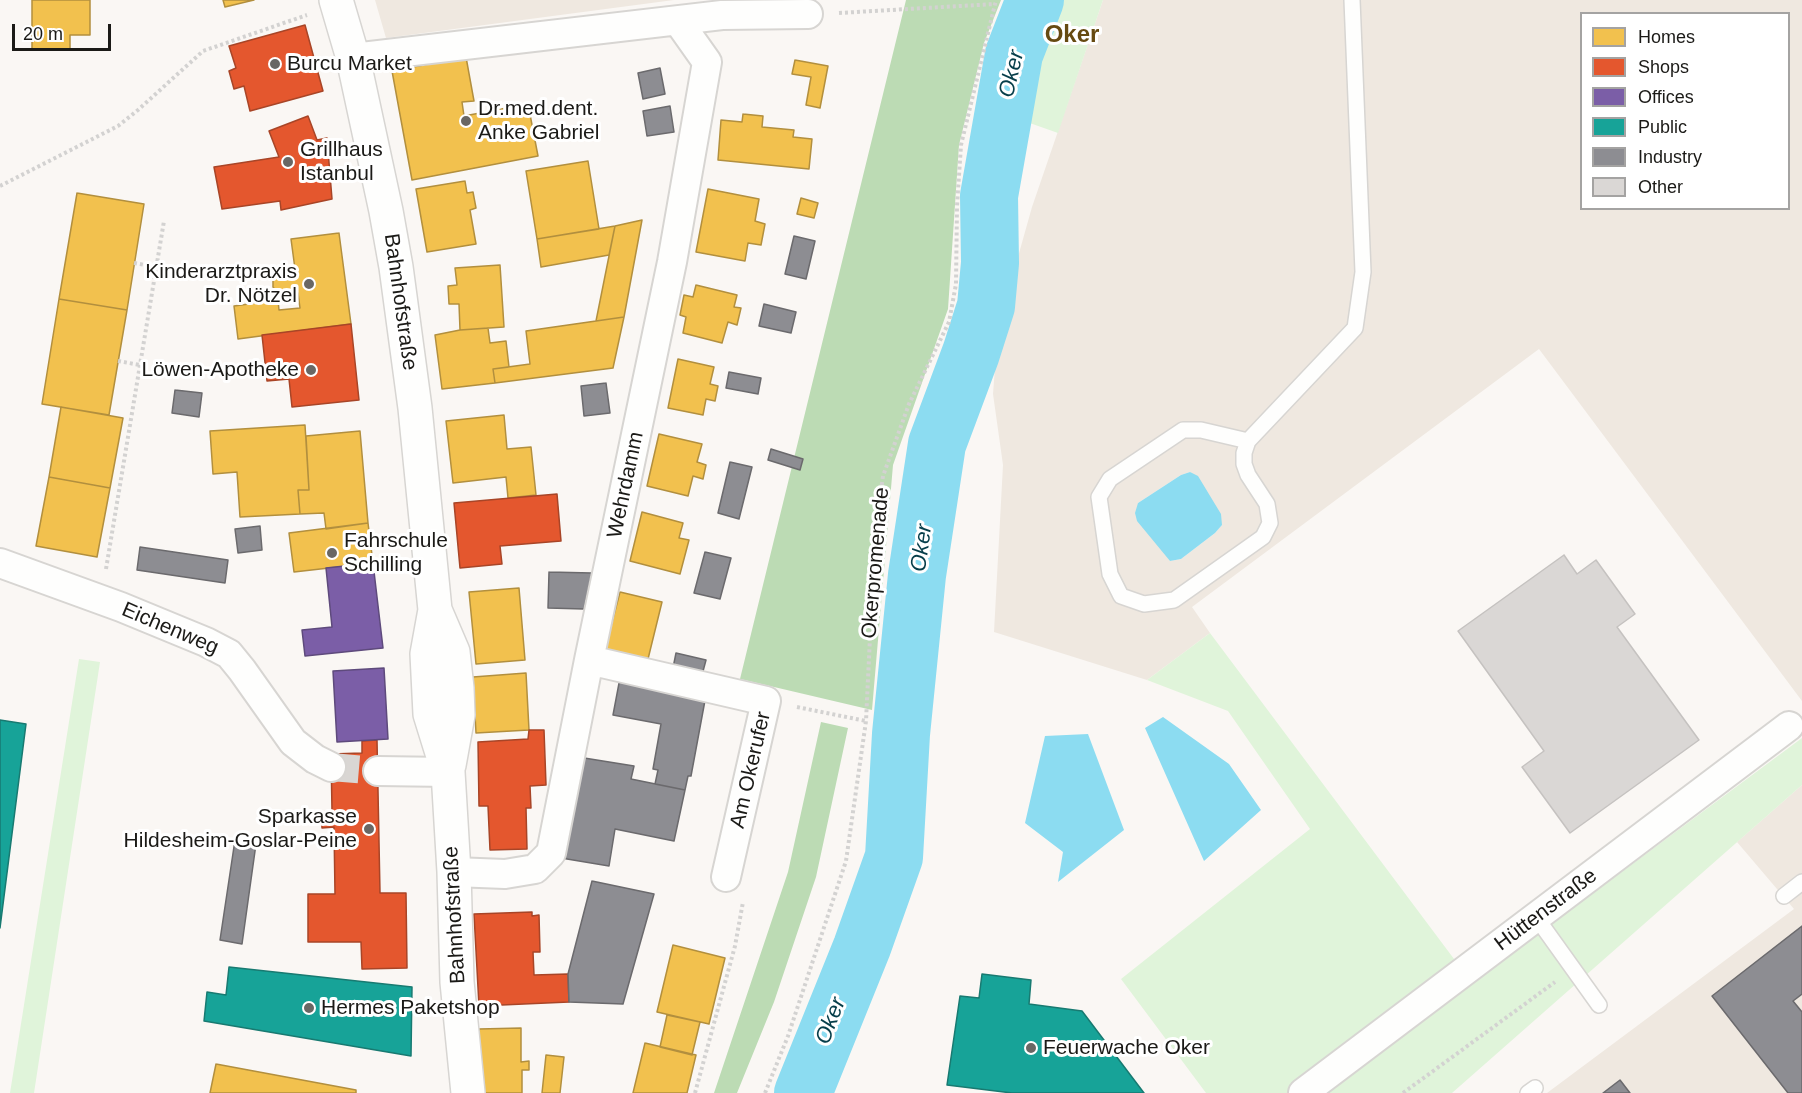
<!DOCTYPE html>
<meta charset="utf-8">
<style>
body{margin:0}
#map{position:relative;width:1802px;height:1093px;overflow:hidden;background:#faf7f4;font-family:Arial,sans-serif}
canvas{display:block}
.legend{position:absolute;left:1580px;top:12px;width:210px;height:198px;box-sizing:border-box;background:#fff;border:2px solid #a4a3a2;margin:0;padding:8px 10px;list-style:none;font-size:18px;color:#1b1a17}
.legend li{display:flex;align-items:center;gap:12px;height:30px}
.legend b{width:30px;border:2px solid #a4a3a2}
.scale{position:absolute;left:12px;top:24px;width:99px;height:27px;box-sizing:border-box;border:3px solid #1b1a17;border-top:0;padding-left:8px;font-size:18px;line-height:21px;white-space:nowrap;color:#1b1a17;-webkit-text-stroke:4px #fff;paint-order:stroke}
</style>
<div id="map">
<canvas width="1802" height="1093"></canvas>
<ul class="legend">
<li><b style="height:16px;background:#f2c14e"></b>Homes</li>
<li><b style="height:16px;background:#e4572e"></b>Shops</li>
<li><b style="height:16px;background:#7b5ea7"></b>Offices</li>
<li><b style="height:16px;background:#17a398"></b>Public</li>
<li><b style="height:16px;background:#8d8d92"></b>Industry</li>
<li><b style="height:16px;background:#dad7d5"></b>Other</li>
</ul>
<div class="scale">20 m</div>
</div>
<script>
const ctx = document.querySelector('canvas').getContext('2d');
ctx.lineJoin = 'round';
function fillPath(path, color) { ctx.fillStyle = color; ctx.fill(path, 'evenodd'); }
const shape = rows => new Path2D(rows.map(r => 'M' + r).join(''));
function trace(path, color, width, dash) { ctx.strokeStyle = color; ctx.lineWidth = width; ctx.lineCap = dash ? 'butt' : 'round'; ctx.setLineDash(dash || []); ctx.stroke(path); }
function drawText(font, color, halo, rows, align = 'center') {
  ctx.font = font + ' Arial,sans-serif'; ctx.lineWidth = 6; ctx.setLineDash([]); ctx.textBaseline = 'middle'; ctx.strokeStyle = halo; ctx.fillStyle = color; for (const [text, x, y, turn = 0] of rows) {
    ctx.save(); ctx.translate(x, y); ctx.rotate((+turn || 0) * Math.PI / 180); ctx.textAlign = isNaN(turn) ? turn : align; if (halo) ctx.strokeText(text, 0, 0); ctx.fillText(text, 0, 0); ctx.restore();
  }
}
fillPath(shape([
 [375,0,674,0,386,38],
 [1103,0,1802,0,1802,701,1539,349,1192,607,1210,633,1147,680,994,632,1003,465,993,394,998,328,1032,207],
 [1582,14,1788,14,1788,208,1582,208],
 [1190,472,1222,525,1215,533,1181,559,1170,561,1138,503,1181,475],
 [1802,785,1802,1093,1547,1093,1794,909,1737,842]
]), '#efe8e0');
fillPath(shape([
 [1057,0,1103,0,1058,133,1024,121,1033,67],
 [1210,633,1472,983,1802,738,1802,785,1452,1093,1206,1093,1121,979,1310,829,1228,711,1147,680],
 [79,659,100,662,34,1093,10,1093]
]), '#e0f4da');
fillPath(shape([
 [906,0,1001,0,984,43,959,145,948,309,893,465,872,710,740,679],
 [821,722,848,728,816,877,774,1002,737,1093,714,1093,788,872]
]), '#bcdbb4');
fillPath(shape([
 [1190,472,1198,476,1221,514,1222,525,1215,533,1181,559,1170,561,1137,521,1135,513,1138,503,1181,475],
 [1163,717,1229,764,1261,810,1204,861,1145,728],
 [1088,734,1124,830,1058,882,1063,852,1025,823,1045,736]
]), '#8cdcf1');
const homes = shape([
 [32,0,90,0,90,35,70,35,70,49,32,49,32,0],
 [223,0,254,0,225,7,223,0],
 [466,57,474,101,462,102,464,116,528,104,538,156,412,180,392,71,466,57],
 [795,60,828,66,820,108,806,105,811,77,792,74,795,60],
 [743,114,763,116,762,127,794,130,793,137,812,139,809,169,718,160,721,120,742,122,743,114],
 [588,161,599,229,537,239,526,171,588,161],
 [465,181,467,193,473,192,476,208,470,210,476,244,427,252,416,189,465,181],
 [708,189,759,199,755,221,765,224,761,245,748,243,745,261,696,252,708,189],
 [77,193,144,204,127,310,59,299,77,193],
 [801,198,818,203,814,218,797,214,801,198],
 [642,220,624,317,596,321,615,226,642,220],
 [615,226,609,255,541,267,537,239,615,226],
 [339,233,351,324,238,339,234,306,278,300,279,310,300,308,298,293,277,292,273,287,273,279,278,273,295,269,291,239,339,233],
 [500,265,504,327,460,330,459,304,449,304,448,286,457,285,455,268,500,265],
 [696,285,737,295,734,307,741,308,737,325,728,322,722,343,683,333,686,317,680,315,684,295,693,297,696,285],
 [59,299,127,310,109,415,42,404,59,299],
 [624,317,613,368,495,383,493,369,530,364,526,331,624,317],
 [488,328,490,343,506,341,509,367,493,369,495,383,442,389,435,335,460,330,488,328],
 [678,359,714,367,710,384,718,386,715,401,706,399,703,415,668,408,678,359],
 [61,407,123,418,110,488,49,477,61,407],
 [504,415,507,449,531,447,536,495,508,498,506,477,453,483,446,421,504,415],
 [305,425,309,490,298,490,300,514,240,517,237,472,213,474,210,431,305,425],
 [360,431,368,523,326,529,324,513,300,514,298,490,309,490,306,436,360,431],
 [659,434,702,444,697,462,706,465,703,479,693,476,688,496,647,486,659,434],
 [49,477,110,488,97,557,36,546,49,477],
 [642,512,683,523,679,538,689,540,680,574,630,561,642,512],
 [368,523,373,563,294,572,289,533,368,523],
 [519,588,525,660,476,664,469,592,519,588],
 [620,592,662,602,648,659,605,649,620,592],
 [526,673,529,730,476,733,473,677,526,673],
 [673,945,725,958,709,1024,657,1012,673,945],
 [667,1015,700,1022,692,1055,660,1047,667,1015],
 [521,1028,521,1062,529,1061,529,1070,522,1070,522,1093,479,1093,479,1029,521,1028],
 [645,1043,696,1055,687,1093,633,1093,645,1043],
 [546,1055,564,1057,560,1093,542,1093,546,1055],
 [216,1064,356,1090,356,1093,210,1093,216,1064]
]);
fillPath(homes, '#f2c14e');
trace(homes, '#b28f3e', 1.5);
const shops = shape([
 [305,25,323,91,250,111,244,86,234,89,229,71,236,68,229,46,305,25],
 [308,116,317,140,327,138,332,199,281,210,280,201,222,209,214,167,279,157,269,131,308,116],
 [351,324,359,400,292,407,289,379,267,381,262,335,351,324],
 [557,494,561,541,500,546,502,564,460,568,454,503,557,494],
 [529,730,544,730,546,785,530,786,531,808,526,808,527,849,490,850,488,806,479,806,478,742,528,739,529,730],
 [377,740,380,893,406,893,407,968,362,969,361,942,308,942,308,894,335,894,334,827,322,828,321,812,332,811,331,754,362,753,362,741,377,740],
 [532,912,532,916,539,915,540,952,533,952,534,975,568,974,569,1002,479,1006,474,914,532,912]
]);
fillPath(shops, '#e4572e');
trace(shops, '#a84527', 1.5);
const offices = shape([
 [373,563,383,648,305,656,302,630,332,627,326,568,373,563],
 [384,668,388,739,337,742,333,671,384,668]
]);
fillPath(offices, '#7b5ea7');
trace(offices, '#5e4a7c', 1.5);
const public = shape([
 [0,720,26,724,0,928,0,720],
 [229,967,412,987,411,1056,204,1021,207,992,226,995,229,967],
 [982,974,1031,980,1029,1004,1082,1011,1144,1093,1012,1093,947,1085,960,996,979,998,982,974]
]);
fillPath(public, '#17a398');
trace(public, '#187a71', 1.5);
const industry = shape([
 [660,68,665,94,643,99,638,73,660,68],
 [670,106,674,132,647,136,643,111,670,106],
 [794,236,815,241,806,279,785,274,794,236],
 [764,304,796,312,791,333,759,326,764,304],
 [729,372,761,378,758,394,726,388,729,372],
 [606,383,610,413,584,416,581,386,606,383],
 [175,390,202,393,199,417,172,413,175,390],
 [771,449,803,459,800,470,768,460,771,449],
 [730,462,752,467,739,519,718,513,730,462],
 [260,526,262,550,238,553,235,529,260,526],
 [140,547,228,560,225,583,137,570,140,547],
 [705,552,731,558,720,599,694,593,705,552],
 [549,572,592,573,584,609,548,608,549,572],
 [676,653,706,660,702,675,673,668,676,653],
 [620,678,706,695,691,776,688,776,685,790,655,784,658,770,653,769,661,724,613,715,620,678],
 [578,757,634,766,631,779,685,790,674,841,615,829,609,866,561,858,578,757],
 [235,840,256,844,242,944,220,940,235,840],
 [592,881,654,894,623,1004,569,1002,568,974,592,881],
 [1802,926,1802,994,1793,1001,1802,1012,1802,1093,1788,1093,1712,996,1802,926],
 [1620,1080,1630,1093,1603,1093,1620,1080]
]);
fillPath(industry, '#8d8d92');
trace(industry, '#6b6a6d', 1.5);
trace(shape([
 [803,1093,862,947,894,857,901,734,917,575,937,444,971,353,986,306,990,263,989,196,1014,54,1035,0]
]), '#8cdcf1', 58);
const building = shape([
 [1564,555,1577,574,1596,560,1635,614,1617,627,1699,740,1570,833,1522,767,1544,751,1458,631,1564,555]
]);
fillPath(building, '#dad7d5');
trace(building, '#c5c2c0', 1.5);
trace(shape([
 [331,767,378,771]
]), '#d9d6d3', 28, [28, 14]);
const service = shape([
 [1248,441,1201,430,1183,430,1110,479,1099,497,1110,574,1121,596,1144,604,1174,600,1263,537,1270,523,1267,504,1248,475,1244,464,1244,453,1248,441,1355,328,1363,272,1352,0],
 [1784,896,1802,882],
 [1536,917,1599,1005],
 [1528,1093,1535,1088]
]);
const minor = shape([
 [353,58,722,15,808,14],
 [0,563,121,607,206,642,229,654,242,670,293,742,315,759,331,767],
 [589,660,766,701,726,877],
 [378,771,448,772],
 [454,872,505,874,535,869,551,853,589,660,672,262,707,62,678,21],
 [1303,1093,1789,726]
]);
const primary = shape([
 [336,0,353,58,386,211,396,267,415,408,435,610,427,654,430,714,448,772,454,872,457,982,468,1093],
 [435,610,453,652,457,688,458,715,449,765]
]);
trace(service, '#d7d5d2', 18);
trace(minor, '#d7d5d2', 32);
trace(primary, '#d7d5d2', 36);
trace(shape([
 [839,13,995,4],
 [0,186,118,126,138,110,203,51,307,15],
 [134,263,156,267],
 [118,361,140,365],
 [106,569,164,221],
 [797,707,866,721],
 [695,1093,735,946,743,902],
 [765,1093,788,1036,846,861,866,721,875,533,883,476,909,404,949,322,956,284,957,206,961,145,996,0],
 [1403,1093,1555,982]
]), '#d3d2d1', 4, [3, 3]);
trace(service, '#fefefd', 15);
trace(minor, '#fefefd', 28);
trace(primary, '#fefefd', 33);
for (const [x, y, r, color] of [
 [275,64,6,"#696764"],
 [466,121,6,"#696764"],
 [288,162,6,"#696764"],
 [309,284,6,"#696764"],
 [311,370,6,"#696764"],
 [332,553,6,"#696764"],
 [369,829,6,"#696764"],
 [309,1008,6,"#696764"],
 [1031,1048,6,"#696764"]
]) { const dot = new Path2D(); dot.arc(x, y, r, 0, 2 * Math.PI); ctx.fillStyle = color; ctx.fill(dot); trace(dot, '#fff', 2); }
drawText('21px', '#1b1a17', '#fff', [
 ["Burcu Market",287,64],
 ["Dr.med.dent.",478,109],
 ["Anke Gabriel",478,133],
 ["Grillhaus",300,150],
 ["Istanbul",300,174],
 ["Kinderarztpraxis",297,272,"right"],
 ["Dr. Nötzel",297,296,"right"],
 ["Löwen-Apotheke",299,370,"right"],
 ["Fahrschule",344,541],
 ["Schilling",344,565],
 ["Sparkasse",357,817,"right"],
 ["Hildesheim-Goslar-Peine",357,841,"right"],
 ["Hermes Paketshop",321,1008],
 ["Feuerwache Oker",1043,1048]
], 'left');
drawText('21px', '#1b1a17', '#fff', [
 ["Bahnhofstraße",400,302,82],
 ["Wehrdamm",626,485,-78],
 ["Okerpromenade",876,563,-85],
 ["Eichenweg",170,629,23],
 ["Am Okerufer",751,770,-77],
 ["Hüttenstraße",1546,910,-37],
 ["Bahnhofstraße",455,915,-93]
]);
drawText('italic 22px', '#063e4a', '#fff', [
 ["Oker",1012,74,-77],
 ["Oker",922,548,-82],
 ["Oker",831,1021,-69]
]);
drawText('bold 24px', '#664a11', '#fff', [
 ["Oker",1072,35]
]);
</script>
